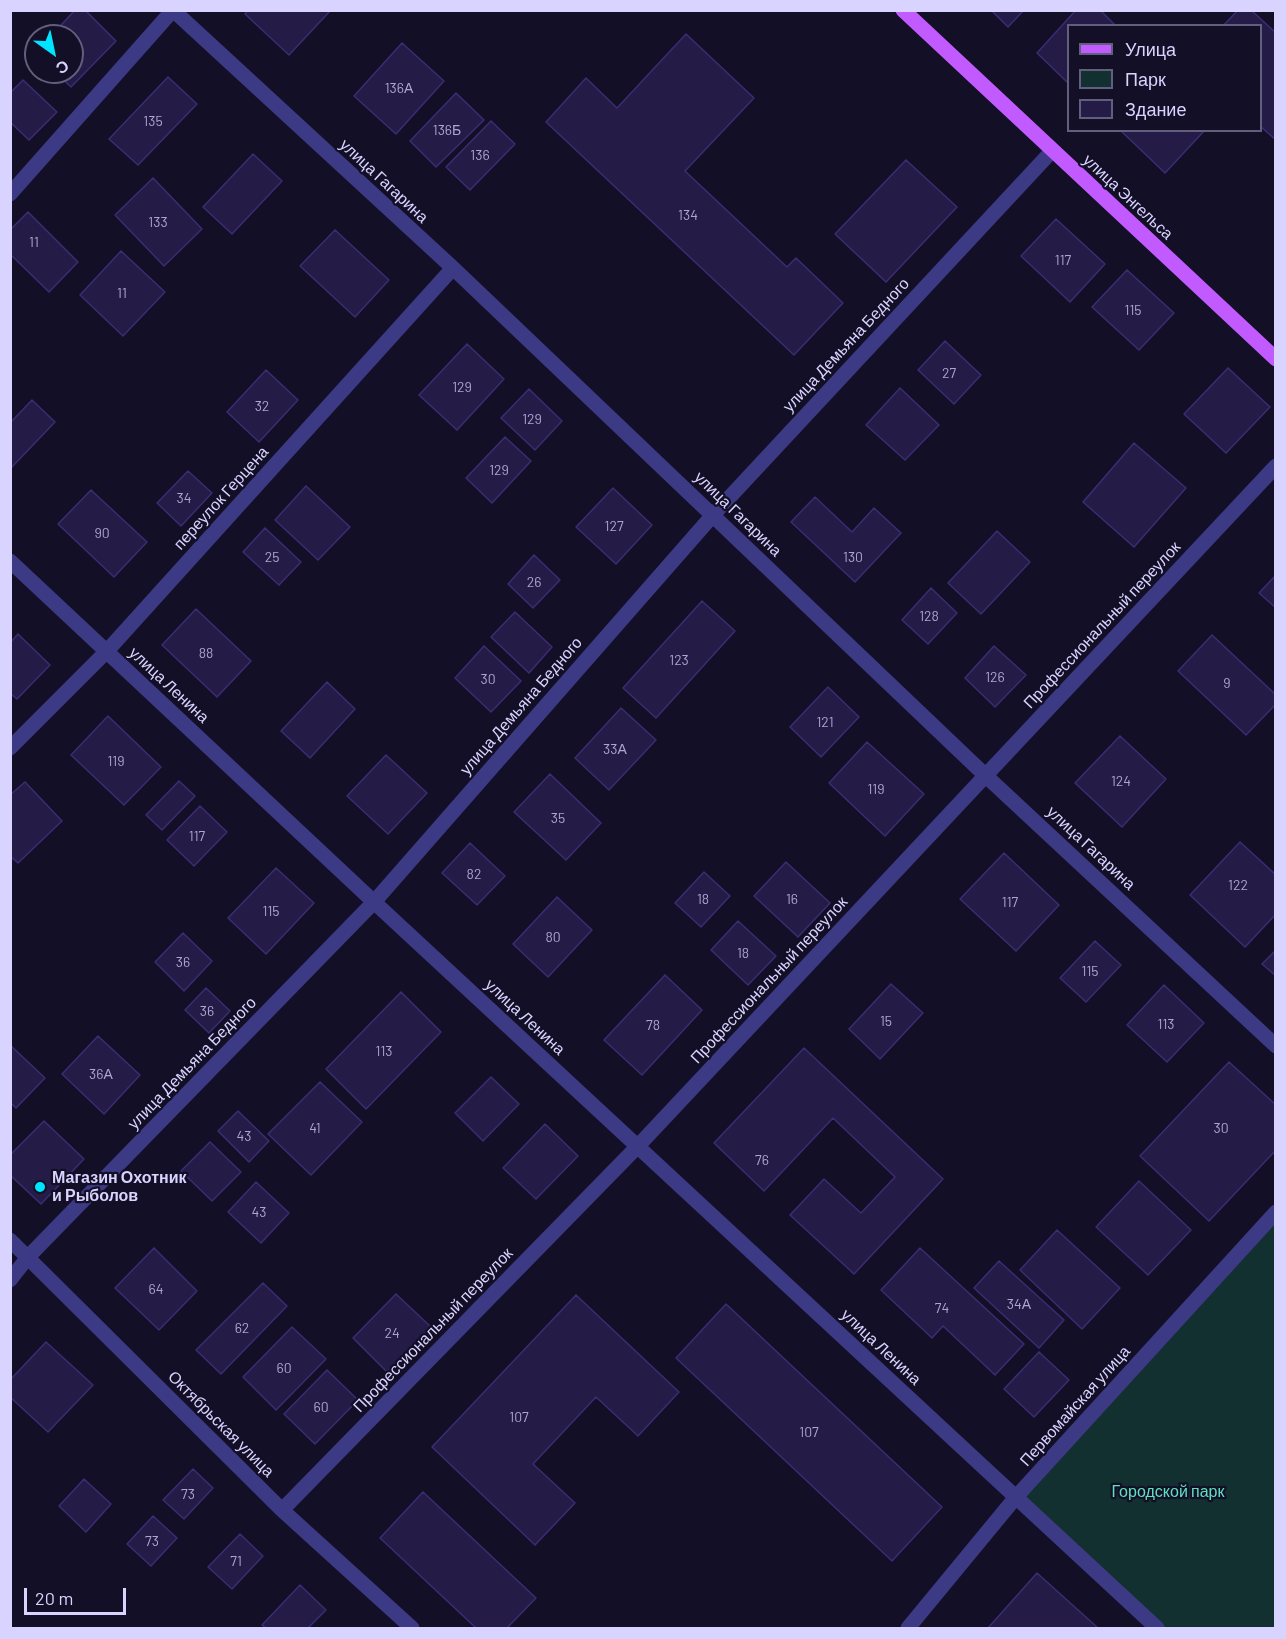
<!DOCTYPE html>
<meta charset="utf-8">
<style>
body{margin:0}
#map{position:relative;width:1286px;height:1639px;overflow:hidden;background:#130f26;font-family:Barlow,sans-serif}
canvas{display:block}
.frame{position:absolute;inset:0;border:12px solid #d9d4ff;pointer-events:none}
.legend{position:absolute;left:1067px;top:24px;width:195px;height:108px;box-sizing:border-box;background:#130f26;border:2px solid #625e7d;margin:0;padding:8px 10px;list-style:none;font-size:18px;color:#d9d4ff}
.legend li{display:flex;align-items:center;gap:12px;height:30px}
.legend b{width:30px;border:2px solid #625e7d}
.north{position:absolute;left:24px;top:24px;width:60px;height:60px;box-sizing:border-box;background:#130f26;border:2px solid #625e7d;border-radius:50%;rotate:147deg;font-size:16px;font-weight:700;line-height:24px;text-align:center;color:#d9d4ff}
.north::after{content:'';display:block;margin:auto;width:21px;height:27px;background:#00e5ff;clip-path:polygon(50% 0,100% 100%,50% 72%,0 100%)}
.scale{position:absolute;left:24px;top:1588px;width:102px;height:27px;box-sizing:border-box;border:3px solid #d9d4ff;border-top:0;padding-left:8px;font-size:18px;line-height:21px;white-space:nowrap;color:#d9d4ff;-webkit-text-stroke:4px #130f26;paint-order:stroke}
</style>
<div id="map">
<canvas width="1286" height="1639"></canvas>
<div class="frame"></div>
<ul class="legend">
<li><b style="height:8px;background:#c25bff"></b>Улица</li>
<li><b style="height:16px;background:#12302f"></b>Парк</li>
<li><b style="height:16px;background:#241b47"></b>Здание</li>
</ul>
<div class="north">С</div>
<div class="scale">20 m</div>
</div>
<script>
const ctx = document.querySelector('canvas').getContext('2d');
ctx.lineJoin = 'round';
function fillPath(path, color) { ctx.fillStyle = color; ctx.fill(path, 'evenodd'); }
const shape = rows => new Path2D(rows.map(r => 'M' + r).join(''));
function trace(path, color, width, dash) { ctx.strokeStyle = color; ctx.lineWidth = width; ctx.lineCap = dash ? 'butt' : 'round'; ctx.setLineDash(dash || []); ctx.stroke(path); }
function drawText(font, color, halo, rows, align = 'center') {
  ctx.font = font + ' Barlow,sans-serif'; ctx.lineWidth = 4.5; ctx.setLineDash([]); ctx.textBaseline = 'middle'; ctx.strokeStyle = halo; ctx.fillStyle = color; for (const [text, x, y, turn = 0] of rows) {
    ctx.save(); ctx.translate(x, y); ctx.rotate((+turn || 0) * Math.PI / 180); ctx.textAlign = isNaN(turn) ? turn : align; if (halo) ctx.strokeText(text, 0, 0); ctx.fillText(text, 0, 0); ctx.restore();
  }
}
fillPath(shape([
 [1275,1216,1275,1628,1157,1628,1016,1497]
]), '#12302f');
const building = shape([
 [75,10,85,10,116,41,71,87,55,72,72,72,72,36,51,36,75,10],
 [248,10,331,10,289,55,245,14,248,10],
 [991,10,1024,10,1008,27,991,10],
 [1076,10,1100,10,1116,26,1068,26,1068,83,1037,53,1076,10],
 [1238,10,1251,10,1276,33,1276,140,1260,126,1260,26,1223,26,1238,10],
 [686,34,754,98,685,171,787,267,796,258,843,303,794,355,546,122,586,78,617,108,686,34],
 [402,43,444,81,396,134,354,96,402,43],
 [168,77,197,104,138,165,109,139,168,77],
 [23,80,57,112,29,140,10,122,10,93,23,80],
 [456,93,484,120,436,167,410,141,456,93],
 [491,121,515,144,470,190,446,167,491,121],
 [1120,130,1205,130,1165,173,1120,130],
 [253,154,282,181,232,234,203,207,253,154],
 [906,160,957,207,886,282,835,234,906,160],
 [153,178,202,229,164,266,115,215,153,178],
 [28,212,78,262,49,292,10,254,10,230,28,212],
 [1056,219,1105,264,1070,302,1021,256,1056,219],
 [335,230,389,280,355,317,300,266,335,230],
 [121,251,165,292,123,336,80,295,121,251],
 [1127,270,1174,313,1139,350,1092,307,1127,270],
 [945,341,981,375,954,404,918,370,945,341],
 [467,344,504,379,457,430,419,395,467,344],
 [1228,368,1270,407,1226,453,1184,414,1228,368],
 [266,370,298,400,259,442,227,412,266,370],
 [900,388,939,425,905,460,866,425,900,388],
 [529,389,562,421,535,450,501,418,529,389],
 [32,400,55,422,10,469,10,423,32,400],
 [505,437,531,461,492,503,466,478,505,437],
 [1134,443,1186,488,1134,547,1083,502,1134,443],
 [188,471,212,493,181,526,157,503,188,471],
 [306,486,350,527,318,560,275,520,306,486],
 [613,488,652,525,616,564,576,527,613,488],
 [91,490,147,542,114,577,58,524,91,490],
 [815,497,852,532,874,508,901,533,855,582,791,522,815,497],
 [265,528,301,562,279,585,243,552,265,528],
 [997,531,1030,562,981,614,948,583,997,531],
 [534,555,560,580,533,608,508,584,534,555],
 [1276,575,1276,608,1259,593,1276,575],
 [931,588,957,613,928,644,902,620,931,588],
 [702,601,735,631,656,718,623,688,702,601],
 [196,609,251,661,217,697,162,645,196,609],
 [515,612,552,647,529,673,491,637,515,612],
 [18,634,50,665,17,699,10,693,10,643,18,634],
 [1212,635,1276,695,1276,704,1246,735,1178,671,1212,635],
 [484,646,521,681,491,712,455,678,484,646],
 [994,646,1026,675,995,707,965,678,994,646],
 [327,682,355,709,310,758,281,731,327,682],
 [828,687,859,717,821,757,790,727,828,687],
 [621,708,656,740,609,790,575,758,621,708],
 [108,716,161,767,124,805,71,755,108,716],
 [1120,736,1166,779,1122,827,1075,783,1120,736],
 [867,742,924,794,885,836,829,783,867,742],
 [386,755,427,793,388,834,347,796,386,755],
 [550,774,601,823,566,860,514,812,550,774],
 [179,781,195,796,162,830,146,815,179,781],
 [25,782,62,821,18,863,10,856,10,795,25,782],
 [200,806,227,832,194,866,167,840,200,806],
 [1240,842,1276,875,1276,914,1245,947,1190,895,1240,842],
 [470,843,505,876,477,905,442,873,470,843],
 [1004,853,1059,905,1016,951,960,899,1004,853],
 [786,862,830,903,798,937,754,896,786,862],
 [276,868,314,903,266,954,228,918,276,868],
 [704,872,730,896,701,927,675,903,704,872],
 [557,897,592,930,548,977,513,944,557,897],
 [738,921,776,956,748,985,711,950,738,921],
 [183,933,212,961,184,991,155,962,183,933],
 [1095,941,1121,965,1086,1002,1060,978,1095,941],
 [1276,950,1276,976,1262,964,1276,950],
 [665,975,702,1010,642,1075,604,1040,665,975],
 [891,984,923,1013,880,1059,849,1029,891,984],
 [1164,985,1204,1023,1167,1062,1127,1025,1164,985],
 [206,988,230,1011,209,1033,185,1010,206,988],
 [401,992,441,1032,366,1109,326,1069,401,992],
 [98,1036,140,1075,104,1114,62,1074,98,1036],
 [10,1045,45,1078,16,1108,10,1102,10,1045],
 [804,1048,943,1179,854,1274,790,1215,824,1179,861,1213,895,1177,833,1118,764,1191,714,1143,804,1048],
 [1229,1062,1276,1105,1276,1150,1209,1221,1140,1156,1229,1062],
 [491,1077,519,1104,483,1141,455,1113,491,1077],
 [320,1082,362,1122,311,1175,268,1134,320,1082],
 [238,1111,269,1141,249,1162,218,1131,238,1111],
 [44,1121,84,1159,41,1204,10,1175,10,1155,44,1121],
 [545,1124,578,1156,536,1199,503,1168,545,1124],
 [210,1142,241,1172,212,1201,181,1171,210,1142],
 [1139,1181,1191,1230,1148,1275,1096,1227,1139,1181],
 [256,1182,289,1213,261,1243,228,1212,256,1182],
 [1057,1230,1120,1288,1082,1329,1020,1270,1057,1230],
 [154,1248,197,1291,159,1330,115,1288,154,1248],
 [920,1248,1024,1344,995,1375,943,1326,932,1338,881,1290,920,1248],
 [999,1261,1064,1320,1039,1348,974,1288,999,1261],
 [263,1283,287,1306,221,1374,196,1350,263,1283],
 [396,1294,431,1327,387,1372,353,1338,396,1294],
 [576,1295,679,1392,638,1436,596,1397,533,1464,575,1503,535,1545,432,1447,576,1295],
 [726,1304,942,1507,892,1561,676,1358,726,1304],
 [292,1327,326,1359,276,1410,243,1377,292,1327],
 [46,1342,93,1385,48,1432,10,1397,10,1380,46,1342],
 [1039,1352,1069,1380,1034,1417,1004,1389,1039,1352],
 [327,1370,358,1400,315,1444,284,1414,327,1370],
 [193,1469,213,1488,184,1519,163,1500,193,1469],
 [84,1479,111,1504,86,1532,59,1506,84,1479],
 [423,1492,536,1598,507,1628,476,1628,380,1538,423,1492],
 [153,1516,177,1538,151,1566,127,1544,153,1516],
 [240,1534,263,1556,232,1589,208,1567,240,1534],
 [1037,1573,1098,1628,988,1628,1037,1573],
 [300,1585,326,1610,308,1628,266,1628,262,1625,300,1585]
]);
fillPath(building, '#241b47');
trace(building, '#3b2d73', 1.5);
trace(shape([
 [173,10,453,268,986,776,1276,1046],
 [10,194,173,10],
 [10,561,374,902,1157,1628],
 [10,748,107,651,453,268],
 [10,1240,282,1510,412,1628],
 [10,1280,28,1257,374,902,713,515,1052,151],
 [282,1510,638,1146,1276,466],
 [908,1628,1016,1497,1276,1212]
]), '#3d3a85', 15);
trace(shape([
 [903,10,1276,359]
]), '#c25bff', 15);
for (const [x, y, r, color] of [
 [40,1187,6,"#00e5ff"]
]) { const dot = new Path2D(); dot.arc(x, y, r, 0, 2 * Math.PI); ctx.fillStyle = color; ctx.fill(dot); trace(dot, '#130f26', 2); }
drawText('14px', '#aca6d1', null, [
 ["136А",399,88],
 ["135",153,121],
 ["136Б",447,130],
 ["136",480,155],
 ["134",688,215],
 ["133",158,222],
 ["11",34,242],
 ["117",1063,260],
 ["11",122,293],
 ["115",1133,310],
 ["27",949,373],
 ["129",462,387],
 ["32",262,406],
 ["129",532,419],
 ["129",499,470],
 ["34",184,498],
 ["127",614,526],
 ["90",102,533],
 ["25",272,557],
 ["130",853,557],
 ["26",534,582],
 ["128",929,616],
 ["88",206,653],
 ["123",679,660],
 ["126",995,677],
 ["30",488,679],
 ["9",1227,683],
 ["121",825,722],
 ["33А",615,749],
 ["119",116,761],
 ["124",1121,781],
 ["119",876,789],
 ["35",558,818],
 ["117",197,836],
 ["82",474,874],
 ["122",1238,885],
 ["18",703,899],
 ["16",792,899],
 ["117",1010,902],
 ["115",271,911],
 ["80",553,937],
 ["18",743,953],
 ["36",183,962],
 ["115",1090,971],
 ["36",207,1011],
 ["15",886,1021],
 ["113",1166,1024],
 ["78",653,1025],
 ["113",384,1051],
 ["36А",101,1074],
 ["41",315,1128],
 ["30",1221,1128],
 ["43",244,1136],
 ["76",762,1160],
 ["43",259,1212],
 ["64",156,1289],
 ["34А",1019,1304],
 ["74",942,1308],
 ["62",242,1328],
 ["24",392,1333],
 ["60",284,1368],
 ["60",321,1407],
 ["107",519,1417],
 ["107",809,1432],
 ["73",188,1494],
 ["73",152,1541],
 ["71",236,1561]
]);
drawText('16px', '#d9d4ff', '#130f26', [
 ["улица Гагарина",384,181,43],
 ["улица Энгельса",1128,197,43],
 ["улица Демьяна Бедного",846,345,-47],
 ["переулок Герцена",221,498,-48],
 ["улица Гагарина",738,514,44],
 ["Профессиональный переулок",1102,625,-47],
 ["улица Ленина",169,685,43],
 ["улица Демьяна Бедного",521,706,-49],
 ["улица Гагарина",1091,848,43],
 ["Профессиональный переулок",769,980,-47],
 ["улица Ленина",525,1017,43],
 ["улица Демьяна Бедного",192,1063,-46],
 ["Профессиональный переулок",433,1330,-46],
 ["улица Ленина",881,1347,43],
 ["Первомайская улица",1075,1406,-48],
 ["Октябрьская улица",221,1424,45]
]);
drawText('bold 16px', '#d9d4ff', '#130f26', [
 ["Магазин Охотник",52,1178],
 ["и Рыболов",52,1196]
], 'left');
drawText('16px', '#5fe0c0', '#130f26', [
 ["Городской парк",1168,1492]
]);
</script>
